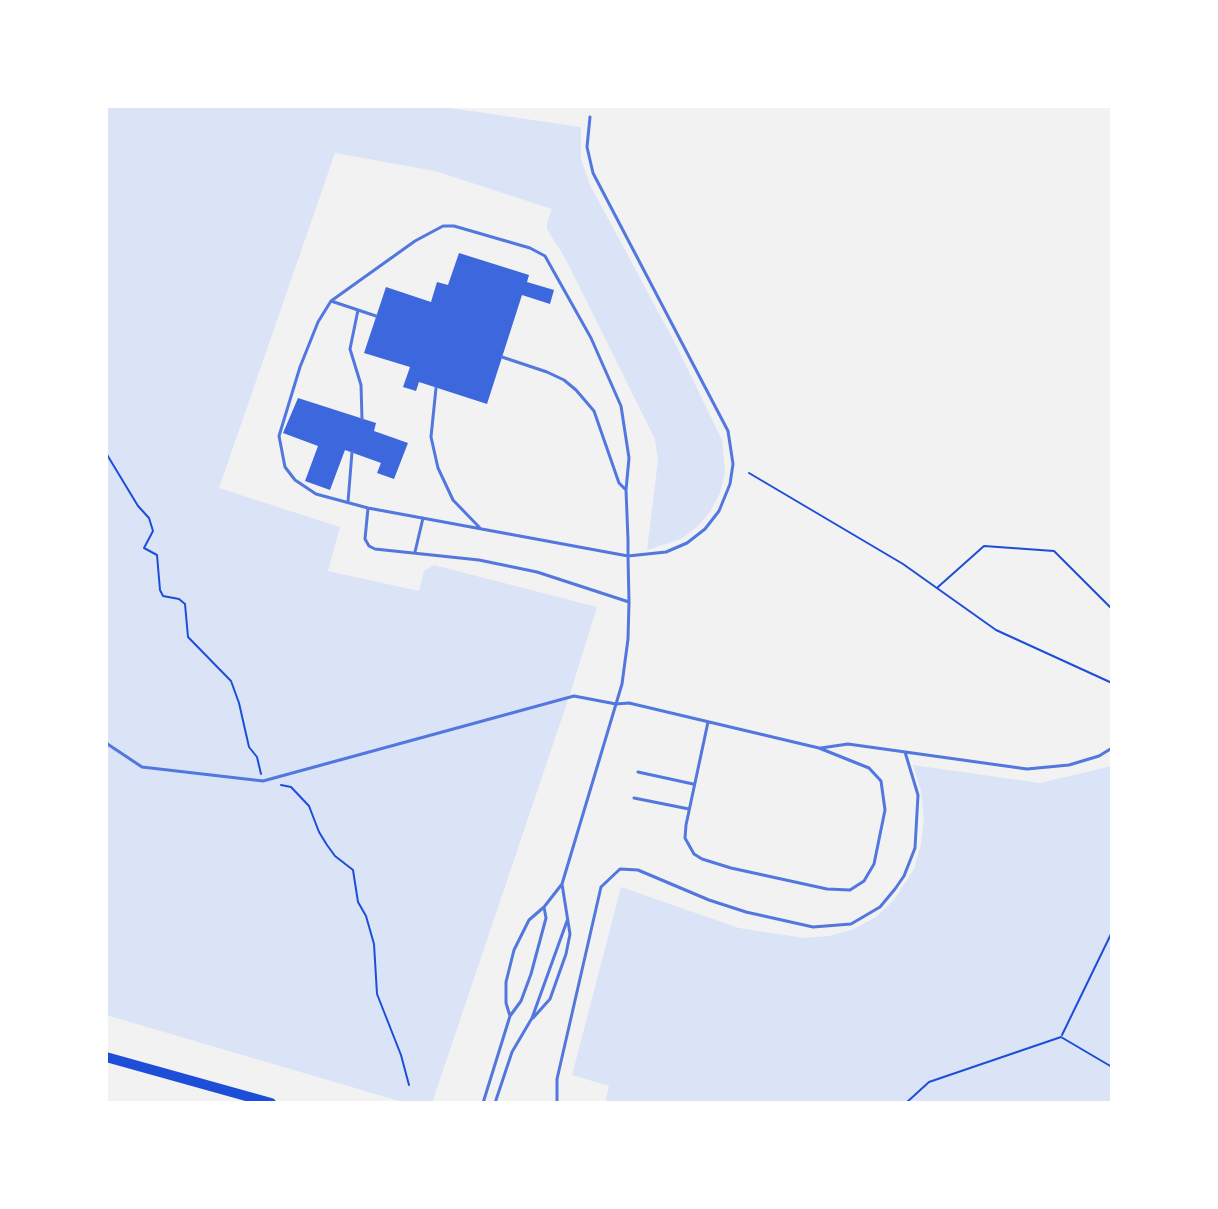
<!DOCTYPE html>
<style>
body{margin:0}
#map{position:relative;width:1218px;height:1209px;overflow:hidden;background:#f2f2f2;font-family:Karla,sans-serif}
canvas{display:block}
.frame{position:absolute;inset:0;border:108px solid #fff;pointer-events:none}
</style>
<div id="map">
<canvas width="1218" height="1209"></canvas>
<div class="frame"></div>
</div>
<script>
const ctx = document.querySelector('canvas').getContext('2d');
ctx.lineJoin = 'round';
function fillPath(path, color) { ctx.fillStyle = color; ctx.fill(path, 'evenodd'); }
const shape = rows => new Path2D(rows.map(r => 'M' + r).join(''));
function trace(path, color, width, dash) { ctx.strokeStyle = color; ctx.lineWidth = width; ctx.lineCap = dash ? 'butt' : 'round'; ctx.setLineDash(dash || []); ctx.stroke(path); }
fillPath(shape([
 [106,106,436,106,581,127,581,159,590,185,676,345,722,440,725,472,720,493,710,512,697,527,681,539,647,550,658,460,655,439,565,258,547,229,547,223,552,209,435,171,335,153,219,488,340,527,328,571,419,591,424,571,434,565,597,607,571,691,432,1103,406,1103,106,1015],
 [913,765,1040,783,1112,766,1112,1103,605,1103,609,1086,572,1075,621,887,739,928,804,938,829,936,854,929,876,917,894,900,914,869,921,844,924,819,921,791]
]), '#dbe4f7');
fillPath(shape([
 [459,253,529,275,527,282,554,290,550,304,522,295,487,404,419,382,416,391,403,387,410,367,364,353,386,287,431,302,437,282,448,285],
 [298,398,376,423,374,431,408,443,394,479,377,473,381,463,345,450,330,490,305,481,318,446,283,433]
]), '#3d67dc');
trace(shape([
 [106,453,138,506,149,518,153,531,144,548,157,555,160,590,163,596,179,599,185,604,188,637,231,681,239,703,249,747,257,757,261,774],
 [749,473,903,564,996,630,1112,683],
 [938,587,984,546,1054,551,1112,609],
 [281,785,291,787,309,806,319,832,327,845,335,856,353,870,358,902,366,916,374,944,377,994,401,1055,409,1085],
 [1062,1035,1112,932],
 [906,1103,929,1082,1061,1037,1112,1067]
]), '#1d4ed8', 2);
trace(shape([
 [331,301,376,316],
 [358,310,350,349,361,385,362,419],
 [502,357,547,372,564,380,576,390,594,411,619,483,626,490],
 [436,388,431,437,438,468,453,500,480,528],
 [348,502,352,452],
 [368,508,365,539,369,546,375,549,479,560,537,572,629,602],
 [415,552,423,518],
 [106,743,142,767,263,781,574,696,616,704,629,703,819,748,869,768,881,781,885,810,874,864,864,881,850,890,827,889,731,868,702,859,694,854,685,838,686,825,708,722],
 [821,748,848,744,1027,769,1069,765,1099,756,1112,748],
 [638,772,693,784],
 [634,798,689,809],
 [510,1016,506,1003,506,982,514,950,529,920,544,907,562,884,622,684,628,639,629,602,628,556,628,540,626,490,629,458,621,406,591,338,545,256,530,248,454,226,443,226,415,241,331,301,318,322,300,367,279,436,285,467,295,480,316,494,368,508,628,556,666,552,687,543,705,529,719,511,730,484,733,464,728,431,593,173,587,147,590,117],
 [533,1018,550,999,566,954,570,934,562,884],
 [483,1103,510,1016,521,1001,531,974,546,918,544,907],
 [495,1103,512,1052,532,1018,567,921],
 [557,1103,557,1079,601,887,620,869,638,870,709,900,746,912,813,927,851,924,880,907,895,889,904,876,915,848,918,795,905,752]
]), '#5277de', 3);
trace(shape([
 [106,1057,271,1103]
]), '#1d4ed8', 10);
</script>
